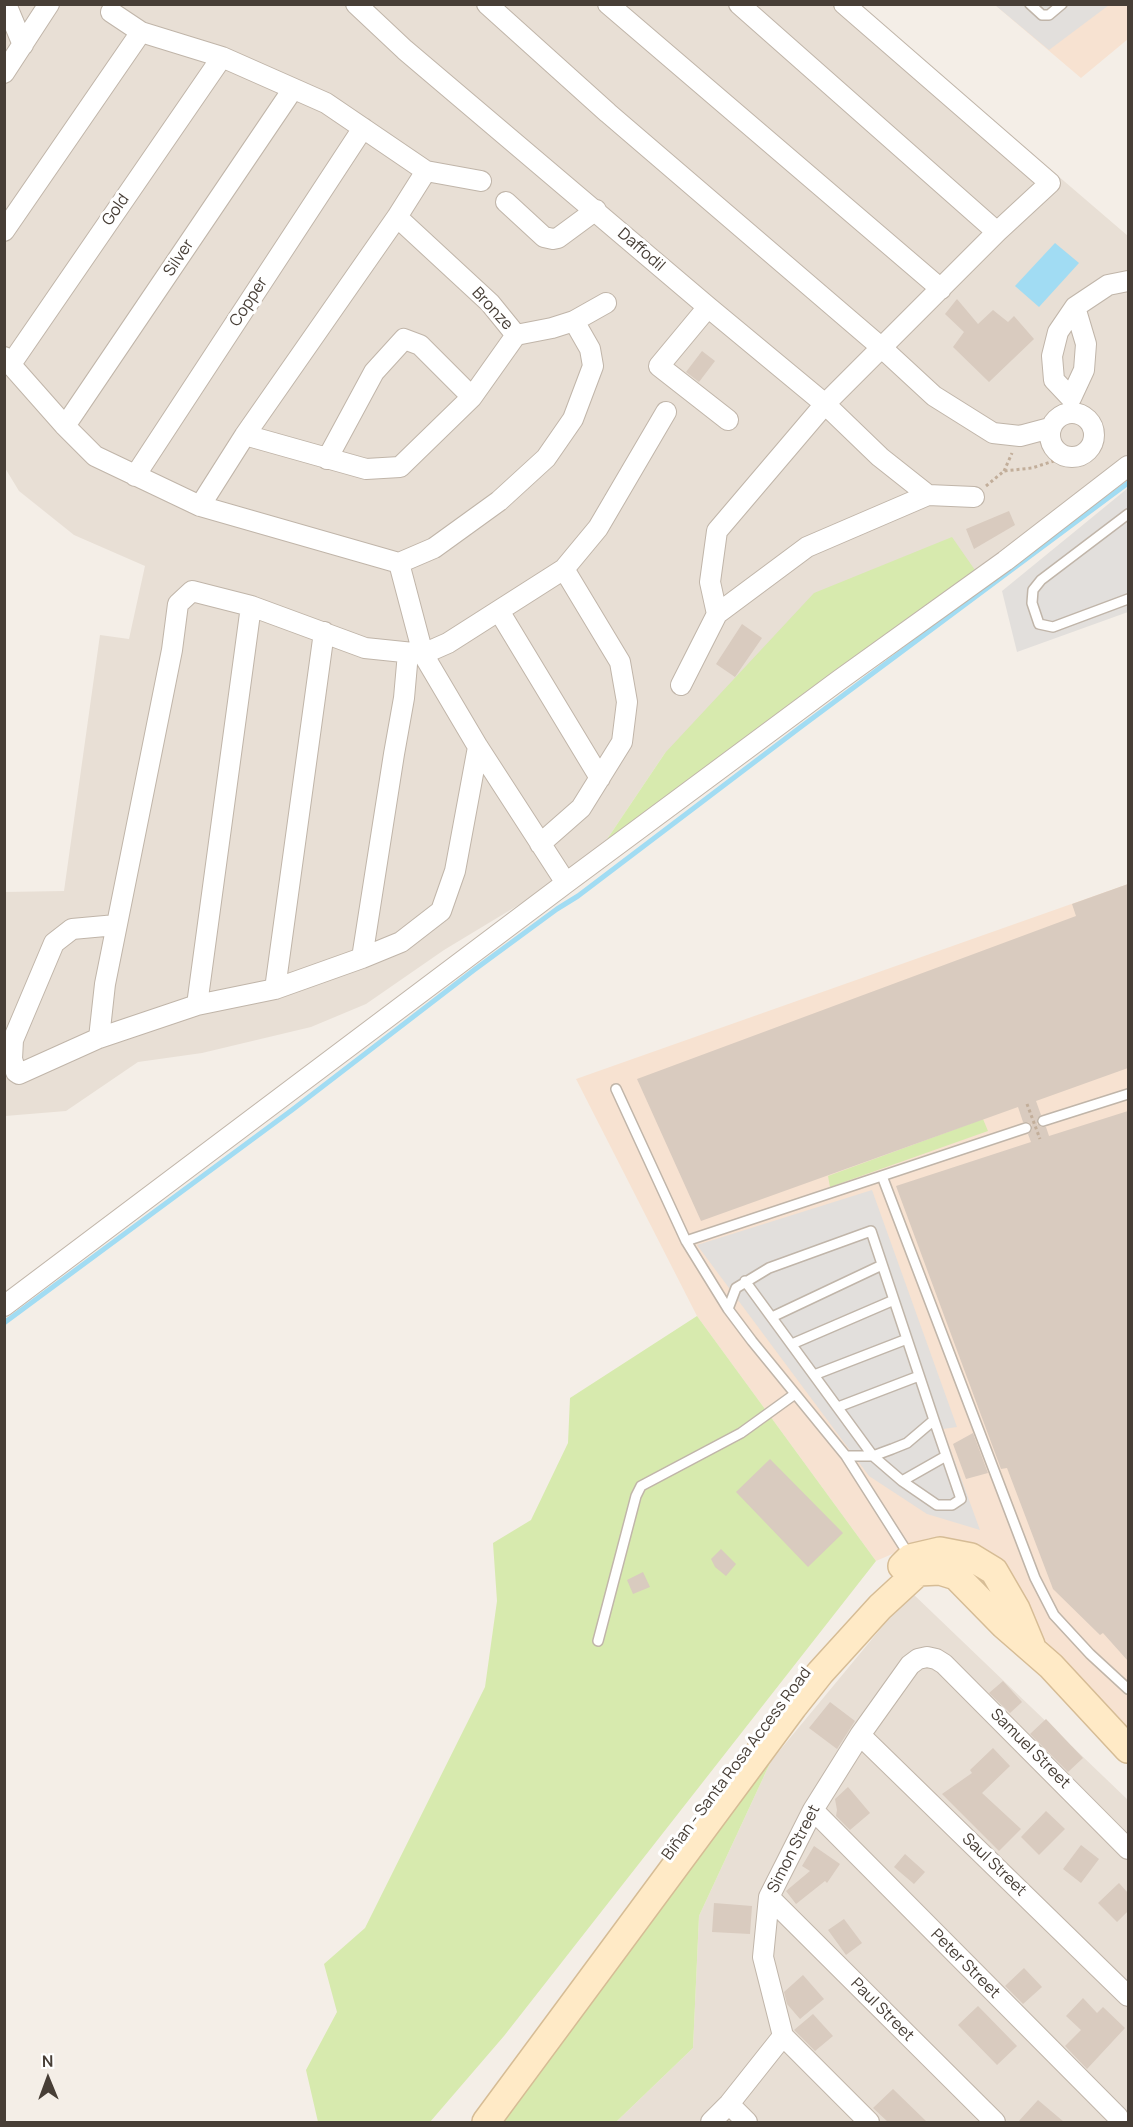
<!DOCTYPE html>
<meta charset="utf-8">
<style>
body{margin:0}
#map{position:relative;width:1133px;height:2127px;overflow:hidden;background:#f4eee7;font-family:Manrope,sans-serif}
canvas{display:block}
.frame{position:absolute;inset:0;border:6px solid #473e36;pointer-events:none}
.north{position:absolute;left:18px;top:2049px;width:60px;height:60px;-webkit-text-stroke:4px #fff;paint-order:stroke;rotate:359deg;font-size:16px;font-weight:700;line-height:24px;text-align:center;color:#473e36}
.north::after{content:'';display:block;margin:auto;width:21px;height:27px;background:#473e36;clip-path:polygon(50% 0,100% 100%,50% 72%,0 100%)}
</style>
<div id="map">
<canvas width="1133" height="2127"></canvas>
<div class="frame"></div>
<div class="north">N</div>
</div>
<script>
const ctx = document.querySelector('canvas').getContext('2d');
ctx.lineJoin = 'round';
function fillPath(path, color) { ctx.fillStyle = color; ctx.fill(path, 'evenodd'); }
const shape = rows => new Path2D(rows.map(r => 'M' + r).join(''));
function trace(path, color, width, dash) { ctx.strokeStyle = color; ctx.lineWidth = width; ctx.lineCap = dash ? 'butt' : 'round'; ctx.setLineDash(dash || []); ctx.stroke(path); }
function drawText(font, color, halo, rows, align = 'center') {
  ctx.font = font + ' Manrope,sans-serif'; ctx.lineWidth = 6; ctx.setLineDash([]); ctx.textBaseline = 'middle'; ctx.strokeStyle = halo; ctx.fillStyle = color; for (const [text, x, y, turn = 0] of rows) {
    ctx.save(); ctx.translate(x, y); ctx.rotate((+turn || 0) * Math.PI / 180); ctx.textAlign = isNaN(turn) ? turn : align; if (halo) ctx.strokeText(text, 0, 0); ctx.fillText(text, 0, 0); ctx.restore();
  }
}
fillPath(shape([
 [5,5,859,5,1128,236,1128,454,977,573,665,753,593,860,444,950,366,1004,311,1027,202,1053,138,1062,66,1111,5,1116,5,892,64,891,100,635,129,639,145,566,74,535,19,491,5,468],
 [911,1592,1128,1800,1128,2122,616,2122,693,2048,699,1916,771,1761]
]), '#e8dfd5');
fillPath(shape([
 [995,5,1128,5,1128,39,1081,78],
 [1128,884,1128,1727,929,1538,876,1561,697,1316,576,1079]
]), '#f7e2d1');
fillPath(shape([
 [952,537,977,573,593,860,665,753,814,593],
 [983,1119,988,1131,830,1187,828,1176],
 [697,1316,876,1561,504,2036,430,2122,318,2122,306,2070,337,2012,324,1964,365,1928,485,1687,497,1601,493,1543,531,1520,568,1443,570,1398],
 [771,1761,699,1916,693,2048,616,2122,500,2122]
]), '#d7eaae');
fillPath(shape([
 [995,5,1109,5,1049,50],
 [1128,488,1128,612,1017,652,1002,591],
 [872,1190,957,1427,943,1429,980,1530,927,1514,869,1476,697,1245]
]), '#e2dfdc');
fillPath(shape([
 [1055,243,1079,263,1039,307,1015,286]
]), '#a1dcf3');
trace(shape([
 [4,1323,292,1110,474,970,557,909,578,896,802,726,1128,483]
]), '#a1dcf3', 5);
fillPath(shape([
 [957,299,978,324,993,310,1008,322,1014,316,1034,339,989,382,953,347,964,332,945,314],
 [702,351,715,361,699,382,686,372],
 [1009,511,1015,525,974,549,966,529],
 [742,624,762,638,735,677,716,664],
 [1128,884,1128,1068,1036,1101,1041,1115,1037,1119,1037,1124,1041,1127,1046,1127,1049,1136,1128,1111,1128,1661,1103,1633,1100,1635,1053,1589,1007,1468,1001,1469,896,1186,1031,1142,1028,1134,1032,1130,1032,1125,1028,1122,1023,1122,1018,1107,701,1221,637,1079,1076,916,1072,904],
 [973,1433,988,1473,966,1479,953,1444],
 [770,1459,843,1533,808,1567,736,1492],
 [721,1549,736,1564,726,1576,715,1567,711,1559],
 [643,1572,650,1587,633,1594,627,1580],
 [1003,1681,1022,1702,1010,1713,989,1693],
 [830,1702,855,1721,837,1749,809,1728],
 [1046,1719,1083,1758,1068,1772,1030,1734],
 [993,1748,1010,1766,982,1793,1021,1829,999,1851,942,1794,972,1773,970,1770],
 [848,1787,870,1813,850,1830,836,1816,837,1810,835,1799],
 [1046,1811,1065,1829,1039,1855,1021,1837],
 [1081,1845,1099,1859,1081,1883,1063,1869],
 [814,1846,840,1864,827,1883,825,1881,796,1904,786,1891,810,1871,802,1866],
 [905,1854,925,1872,914,1884,894,1867],
 [1119,1883,1128,1893,1128,1911,1117,1922,1098,1903],
 [714,1903,752,1906,750,1934,712,1932],
 [844,1919,862,1943,846,1955,828,1930],
 [1024,1968,1042,1987,1023,2004,1005,1986],
 [803,1975,824,1999,800,2019,787,2004,784,1992],
 [1083,1998,1097,2013,1103,2007,1125,2028,1087,2069,1065,2046,1081,2030,1066,2016],
 [978,2006,1017,2046,997,2065,958,2025],
 [813,2014,833,2036,815,2051,794,2030],
 [893,2089,927,2122,888,2122,873,2108],
 [1038,2100,1064,2122,1018,2122]
]), '#d9cbbf');
const lane = shape([
 [1030,4,1042,15,1049,15,1062,4],
 [1128,514,1041,580,1033,590,1032,603,1039,624,1053,627,1128,599],
 [616,1089,686,1241],
 [1043,1121,1128,1094],
 [882,1176,1035,1578,1054,1615,1090,1654,1128,1689],
 [745,1281,873,1456,902,1481,937,1505,952,1505,961,1499,934,1420],
 [728,1309,736,1288,769,1268,871,1231,934,1420,907,1443,892,1449,873,1456,846,1456],
 [772,1317,882,1265],
 [792,1344,894,1300],
 [814,1375,907,1339],
 [838,1407,919,1376],
 [902,1481,946,1456],
 [909,1555,846,1456,752,1341,728,1309,686,1241,1026,1128],
 [598,1641,636,1496,641,1486,741,1433,795,1394]
]);
const street = shape([
 [6,4,23,45],
 [356,4,405,50,708,307,825,404,880,457,928,495],
 [487,4,608,113,882,348,934,396,993,433,1020,436,1050,428],
 [608,4,941,289],
 [739,4,997,232],
 [111,12,141,32,222,57,326,103,426,171,481,181],
 [4,73,49,4],
 [506,202,544,237,553,239,558,238,596,210],
 [397,217,490,303,516,335,552,328,574,321,606,303],
 [4,231,141,32],
 [708,307,659,366,728,420],
 [1075,307,1086,344,1084,370,1071,398,1054,380,1052,356,1058,332,1075,307,1108,285,1128,281],
 [4,357,65,426,95,456,200,506,399,563,434,548,499,501,546,458,573,419,593,366,590,349,574,321],
 [11,364,222,57],
 '1050 435a22 22 0 1 1 44 0a22 22 0 1 1-44 0Z',
 [65,426,293,89],
 [245,435,366,469,400,467,472,397,516,335],
 [327,459,374,372,404,339,420,345,472,397],
 [135,476,363,128],
 [200,506,245,435,397,217,426,171],
 [399,563,423,654,478,747,566,883],
 [499,611,600,778],
 [717,614,710,582,717,531,825,404,997,232,1050,183,844,4],
 [681,685,717,614,807,547,928,495,974,497],
 [540,844,581,808,622,742,627,702,620,662,564,569],
 [116,925,72,929,54,943,13,1040,12,1059,16,1072,19,1074,99,1038,197,1005,275,989,362,958,401,942,441,911,455,871,478,747],
 [362,958,394,754,404,698,408,653],
 [275,989,324,632],
 [197,1005,251,606],
 [99,1038,105,984,172,650,178,604,192,591,251,606,365,648,423,654,448,643,564,569,598,528,666,412],
 [4,1306,566,883,838,681,1005,561,1128,466],
 [860,1735,1128,1996],
 [813,1810,1118,2117],
 [769,1897,995,2122],
 [783,2036,869,2122],
 [729,2104,747,2122],
 [711,2122,729,2104,783,2036,763,1957,769,1897,813,1810,860,1735,910,1665,918,1659,927,1657,936,1659,944,1664,1128,1849]
]);
const secondary = shape([
 [902,1566,910,1558,940,1551,971,1557,994,1571,1016,1609,1031,1645],
 [486,2122,793,1707,820,1673,880,1607,918,1572,940,1571,956,1576,1004,1625,1051,1666,1128,1749]
]);
trace(lane, '#c0b5a9', 12);
trace(street, '#c0b5a9', 22);
trace(secondary, '#d6bc95', 30);
trace(shape([
 [1004,471,1012,453],
 [986,486,1004,471,1032,468,1066,457]
]), '#c2ae9a', 3, [3, 3]);
trace(lane, '#fff', 9);
trace(street, '#fff', 20);
trace(secondary, '#ffeac6', 27);
trace(shape([
 [1027,1104,1040,1139]
]), '#c2ae9a', 3, [3, 3]);
drawText('16px', '#473e36', '#fff', [
 ["Gold",116,210,-55],
 ["Daffodil",641,250,41],
 ["Silver",179,258,-56],
 ["Copper",249,302,-57],
 ["Bronze",492,309,47],
 ["Samuel Street",1030,1749,45],
 ["Biñan - Santa Rosa Access Road",737,1764,-53],
 ["Simon Street",794,1849,-63],
 ["Saul Street",994,1865,44],
 ["Peter Street",965,1964,45],
 ["Paul Street",882,2010,45]
]);
</script>
